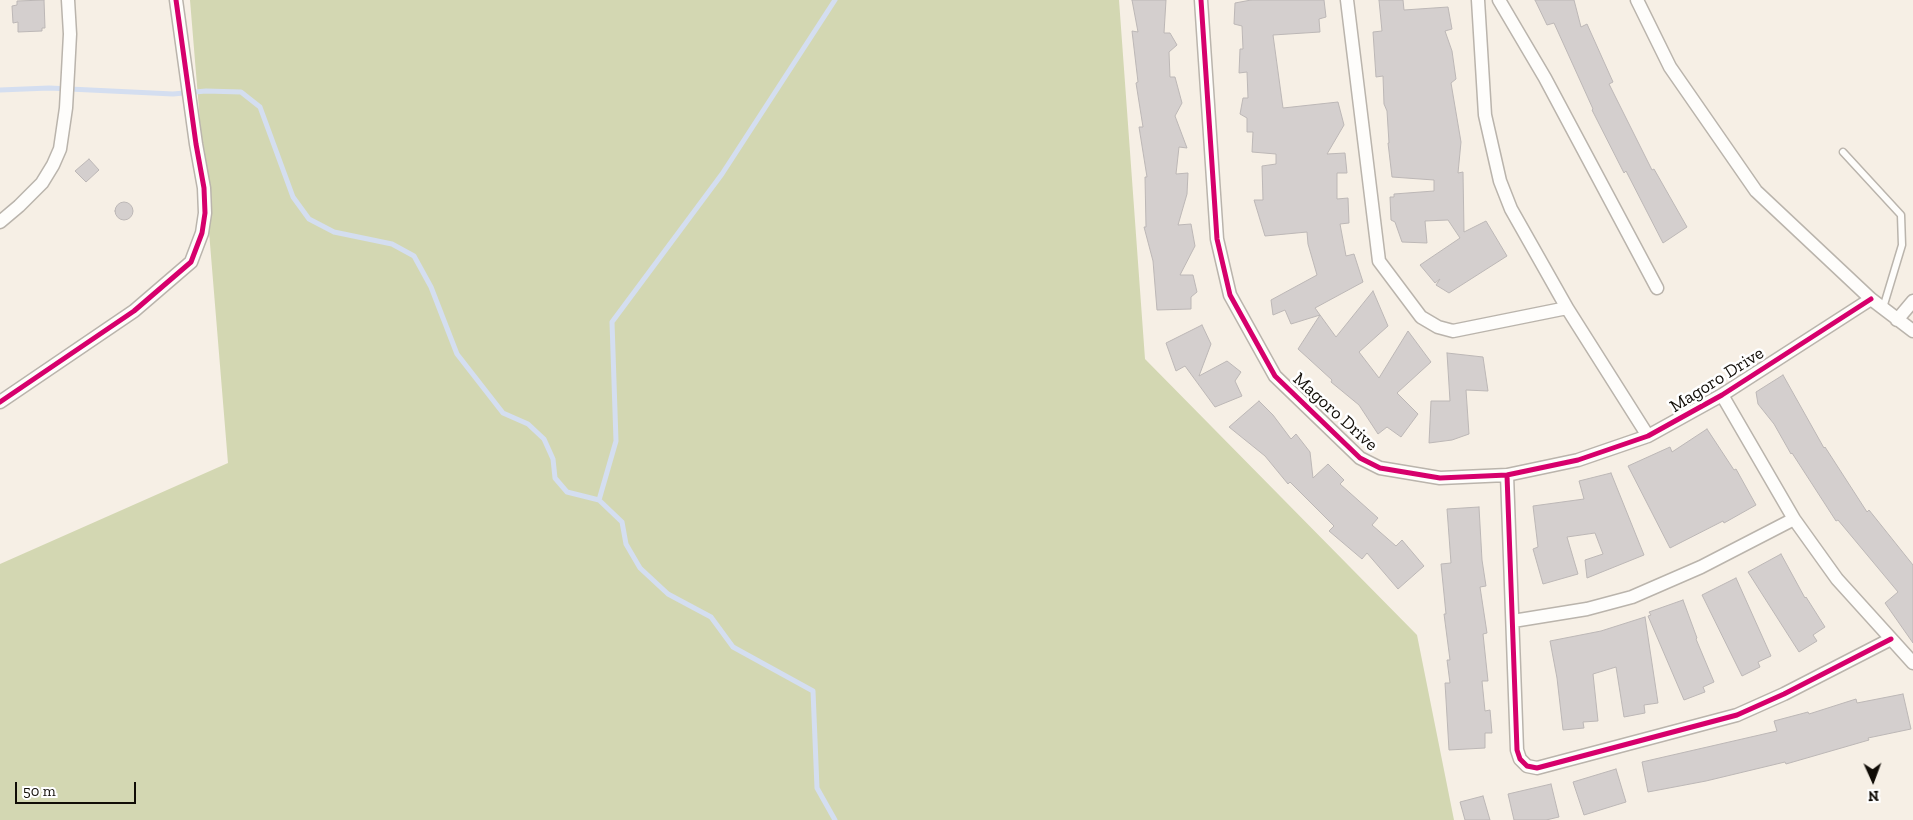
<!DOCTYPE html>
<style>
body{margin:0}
#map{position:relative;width:1913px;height:820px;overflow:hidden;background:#f6efe5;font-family:"Zilla Slab",serif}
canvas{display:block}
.north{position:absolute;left:1848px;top:755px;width:50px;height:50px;-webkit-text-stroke:4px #fff;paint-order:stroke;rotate:178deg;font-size:14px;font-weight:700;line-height:20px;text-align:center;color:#100c06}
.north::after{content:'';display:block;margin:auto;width:18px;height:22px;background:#100c06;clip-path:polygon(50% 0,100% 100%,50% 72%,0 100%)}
.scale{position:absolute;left:15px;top:782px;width:121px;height:22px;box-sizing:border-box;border:2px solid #100c06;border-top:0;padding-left:6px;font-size:15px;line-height:18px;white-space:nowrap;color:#100c06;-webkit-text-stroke:4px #fff;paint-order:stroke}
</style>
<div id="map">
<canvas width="1913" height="820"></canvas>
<div class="north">N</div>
<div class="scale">50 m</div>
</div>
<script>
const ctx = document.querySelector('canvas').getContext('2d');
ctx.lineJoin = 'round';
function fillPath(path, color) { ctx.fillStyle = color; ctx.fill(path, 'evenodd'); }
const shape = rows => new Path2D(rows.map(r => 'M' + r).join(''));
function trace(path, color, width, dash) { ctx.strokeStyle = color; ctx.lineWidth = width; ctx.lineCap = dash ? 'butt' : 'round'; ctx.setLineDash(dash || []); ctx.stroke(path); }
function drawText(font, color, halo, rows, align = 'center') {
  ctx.font = font + ' "Zilla Slab",serif'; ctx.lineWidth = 5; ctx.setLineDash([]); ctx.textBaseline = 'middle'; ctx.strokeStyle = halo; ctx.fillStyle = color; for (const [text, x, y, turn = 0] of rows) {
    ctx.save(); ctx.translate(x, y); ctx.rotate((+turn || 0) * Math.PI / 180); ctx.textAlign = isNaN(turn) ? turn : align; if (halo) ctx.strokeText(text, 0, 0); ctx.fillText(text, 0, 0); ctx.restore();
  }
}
fillPath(shape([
 [190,0,1119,0,1145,359,1417,635,1454,820,0,820,0,564,228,463]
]), '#d3d7b2');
trace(shape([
 [0,90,49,88,173,94,206,91,241,92,260,107,293,197,309,219,334,232,392,244,414,256,431,287,457,354,503,413,528,424,544,439,553,459,555,478,567,492,599,500,622,522,626,544,640,568,668,594,711,617,733,647,813,691,817,788,835,820],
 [599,500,616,441,612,322,722,174,835,0]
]), '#d4def0', 5);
const building = shape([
 [44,0,45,28,42,28,42,31,18,32,18,22,13,23,12,6,17,5,17,1,44,0],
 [1132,0,1166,0,1164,33,1170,33,1177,45,1169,52,1170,77,1175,77,1182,103,1175,116,1187,148,1179,147,1176,174,1188,173,1187,194,1178,225,1191,224,1195,246,1180,275,1193,275,1197,292,1191,297,1191,309,1157,310,1153,261,1144,227,1146,227,1145,177,1147,177,1139,127,1143,127,1136,83,1138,82,1132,31,1138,32,1132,0],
 [1251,0,1324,0,1326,17,1319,19,1320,32,1273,35,1283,108,1338,102,1344,125,1327,154,1345,153,1347,173,1337,173,1337,199,1348,198,1349,223,1340,224,1346,256,1354,254,1363,282,1315,308,1320,315,1291,324,1285,310,1273,315,1271,300,1317,275,1308,244,1307,232,1265,236,1254,200,1263,200,1262,166,1276,164,1276,154,1252,152,1253,132,1247,132,1247,118,1240,114,1243,98,1248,98,1247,72,1239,73,1240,49,1243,49,1242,26,1234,24,1235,3,1251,0],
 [1379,0,1403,0,1404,10,1448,7,1452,29,1445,31,1452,51,1456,79,1451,83,1461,142,1458,173,1463,172,1464,232,1486,221,1507,256,1449,293,1436,285,1440,279,1435,283,1420,265,1460,238,1448,220,1425,221,1427,243,1402,242,1395,222,1391,220,1390,197,1394,197,1394,194,1434,191,1434,180,1392,177,1388,143,1389,143,1387,111,1384,104,1383,76,1376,77,1373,32,1382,31,1379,0],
 [1535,0,1574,0,1581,27,1587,24,1613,82,1609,84,1652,170,1654,169,1687,227,1663,243,1626,171,1624,173,1592,110,1593,109,1554,23,1547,25,1535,0],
 [89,159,99,170,86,182,75,171,89,159],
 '115 211a9 9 0 1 1 18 0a9 9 0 1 1-18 0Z',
 [1373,291,1388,326,1359,352,1379,378,1408,331,1431,362,1397,393,1418,414,1401,437,1387,427,1378,434,1359,405,1331,382,1332,380,1298,349,1320,315,1336,337,1373,291],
 [1202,325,1211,344,1199,376,1227,361,1241,372,1235,381,1242,396,1215,407,1185,366,1176,371,1166,343,1202,325],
 [1447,353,1483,357,1488,391,1466,390,1469,434,1452,440,1429,443,1431,401,1450,401,1447,353],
 [1783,375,1824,448,1825,447,1867,512,1869,510,1913,565,1913,643,1885,603,1898,592,1838,520,1836,521,1792,453,1791,454,1774,424,1758,404,1756,392,1783,375],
 [1259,401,1273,415,1291,439,1296,434,1310,452,1313,478,1328,464,1344,480,1340,484,1378,518,1372,525,1396,546,1402,540,1424,566,1398,589,1367,553,1362,559,1329,531,1334,526,1290,482,1288,484,1265,456,1229,427,1259,401],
 [1707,429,1734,470,1736,469,1756,505,1724,523,1723,521,1670,548,1628,466,1670,447,1672,452,1707,429],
 [1611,473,1644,555,1587,578,1585,560,1603,554,1595,533,1567,537,1578,574,1543,584,1533,549,1538,547,1533,506,1584,499,1579,481,1611,473],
 [1479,507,1482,560,1486,586,1480,587,1487,633,1483,634,1488,681,1482,681,1485,711,1490,710,1492,733,1485,733,1485,748,1449,750,1445,683,1450,683,1447,660,1450,660,1444,614,1446,614,1441,564,1451,563,1447,509,1479,507],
 [1781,554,1805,598,1806,597,1825,627,1813,635,1817,641,1799,652,1748,572,1781,554],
 [1736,578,1771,656,1758,662,1760,667,1742,676,1702,595,1736,578],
 [1683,600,1697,638,1696,639,1714,682,1703,687,1705,692,1684,700,1648,616,1651,615,1649,612,1683,600],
 [1645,617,1658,703,1644,705,1645,713,1624,717,1616,667,1593,674,1598,721,1583,722,1584,728,1563,730,1557,678,1550,641,1601,631,1645,617],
 [1903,694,1911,729,1868,738,1869,740,1786,764,1785,762,1706,781,1648,792,1642,762,1777,731,1774,721,1808,712,1809,714,1856,699,1857,703,1903,694],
 [1616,769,1626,802,1584,815,1573,782,1616,769],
 [1551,784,1559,817,1546,820,1514,820,1508,794,1551,784],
 [1483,796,1490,820,1465,820,1460,802,1483,796]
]);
fillPath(building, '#d4cfce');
trace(building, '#bcb7b6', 1);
const lane = shape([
 [1843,152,1901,215,1902,245,1883,308]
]);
const street = shape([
 [1201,0,1217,239,1230,295,1275,376,1360,458,1380,468,1440,478,1507,475,1578,460,1648,436,1722,395,1871,299],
 [1347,0,1379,261,1421,317,1438,327,1453,331,1567,308],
 [1478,0,1485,115,1500,181,1511,209,1567,308,1648,436],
 [1499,0,1545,78,1657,288],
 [1637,0,1670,67,1756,191,1871,299,1913,331],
 [0,222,19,206,42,183,53,165,60,149,66,108,68,72,70,34,68,0],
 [1897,320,1913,301],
 [1722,395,1794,519,1837,579,1913,663],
 [0,402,134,311,191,262,202,233,205,213,204,188,196,144,176,0],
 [1507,475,1517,750,1520,759,1527,766,1537,768,1737,715,1784,694,1891,639],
 [1513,621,1587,609,1632,597,1701,567,1794,519]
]);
trace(lane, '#bab4ac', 9);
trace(street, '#bab4ac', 15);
trace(lane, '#fefdfb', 6);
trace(street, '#fefdfb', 12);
trace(shape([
 [1201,0,1217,239,1230,295,1275,376,1360,458,1380,468,1440,478,1507,475,1578,460,1648,436,1722,395,1871,299],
 [0,402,134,311,191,262,202,233,205,213,204,188,196,144,176,0],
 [1507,475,1517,750,1520,759,1527,766,1537,768,1737,715,1784,694,1891,639]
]), '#d6006c', 5);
drawText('18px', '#100c06', '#fff', [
 ["Magoro Drive",1717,380,-32],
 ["Magoro Drive",1335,412,42]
]);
</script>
